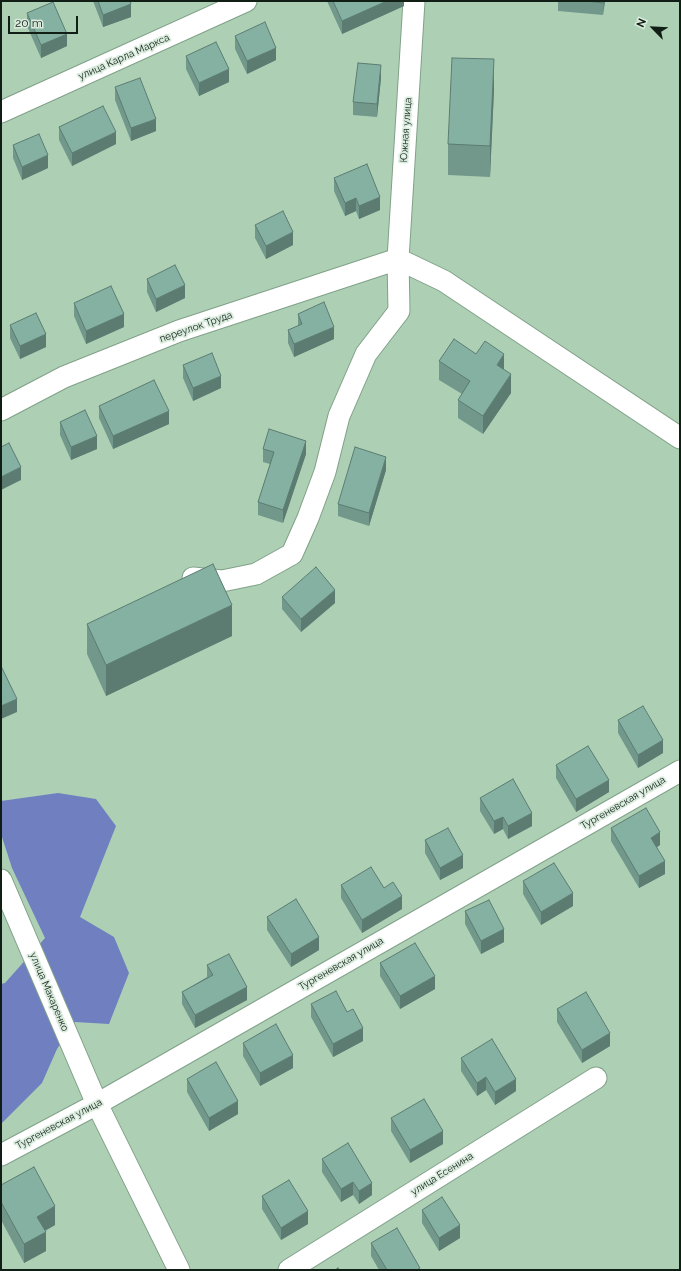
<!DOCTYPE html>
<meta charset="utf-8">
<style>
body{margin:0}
#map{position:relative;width:681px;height:1271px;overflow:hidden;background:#add0b5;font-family:Raleway,sans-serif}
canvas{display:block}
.frame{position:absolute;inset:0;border:2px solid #111e15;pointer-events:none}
.north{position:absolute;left:633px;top:8px;width:40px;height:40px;-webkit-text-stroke:3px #daecde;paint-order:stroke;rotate:294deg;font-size:11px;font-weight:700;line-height:16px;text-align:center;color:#111e15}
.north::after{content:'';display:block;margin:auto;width:14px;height:18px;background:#111e15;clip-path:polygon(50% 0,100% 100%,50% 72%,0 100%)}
.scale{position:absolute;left:8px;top:16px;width:70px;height:18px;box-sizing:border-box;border:2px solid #111e15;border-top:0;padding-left:5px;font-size:12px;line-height:14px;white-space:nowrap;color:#111e15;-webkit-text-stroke:3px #daecde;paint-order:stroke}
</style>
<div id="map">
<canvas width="681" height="1271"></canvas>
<div class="frame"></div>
<div class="north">N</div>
<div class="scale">20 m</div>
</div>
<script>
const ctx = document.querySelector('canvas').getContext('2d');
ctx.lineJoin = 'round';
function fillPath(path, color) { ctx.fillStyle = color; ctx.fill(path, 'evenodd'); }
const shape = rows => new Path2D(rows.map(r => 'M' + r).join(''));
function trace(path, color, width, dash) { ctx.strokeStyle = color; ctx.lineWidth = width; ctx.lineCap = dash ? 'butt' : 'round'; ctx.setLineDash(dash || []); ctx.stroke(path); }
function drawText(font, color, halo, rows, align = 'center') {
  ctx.font = font + ' Raleway,sans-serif'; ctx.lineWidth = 3.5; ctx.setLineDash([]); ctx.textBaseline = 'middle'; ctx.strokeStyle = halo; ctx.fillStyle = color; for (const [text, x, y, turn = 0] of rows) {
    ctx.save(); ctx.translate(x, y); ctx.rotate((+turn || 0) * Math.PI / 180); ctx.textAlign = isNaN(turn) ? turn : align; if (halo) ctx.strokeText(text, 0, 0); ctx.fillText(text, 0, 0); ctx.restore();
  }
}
fillPath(shape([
 [58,793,96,799,116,826,80,917,114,937,129,973,109,1024,75,1022,57,1049,42,1083,1,1124,1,984,5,983,45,938,12,868,1,834,1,801]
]), '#6f7fc0');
const street = shape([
 [1,112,246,1],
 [398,259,444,281,680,438],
 [1,410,64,377,179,331,398,259],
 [193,578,222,581,256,574,292,554,308,518,325,472,339,416,366,354,399,311,398,259,414,1],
 [1,880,97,1104,179,1270],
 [1,1155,97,1104,680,771],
 [289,1270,596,1078]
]);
trace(street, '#80a188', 23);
trace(street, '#fff', 21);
fillPath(shape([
 [93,1,130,1,131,17,103,27],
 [327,1,404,1,404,6,342,34],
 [558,1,605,1,603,15,558,11],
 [27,13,67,46,41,58,27,26],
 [235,36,276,60,247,74,235,49],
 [186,56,229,82,199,96,186,69],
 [381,78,377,117,353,115,353,102],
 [115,87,156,131,131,141,115,100],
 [494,90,490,177,448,175,448,144],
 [59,127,116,144,72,166,59,140],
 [13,145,48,168,22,180,13,158],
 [334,178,380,210,359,219,356,211,345,216,334,191],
 [255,225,293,245,266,259,255,238],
 [147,279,185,298,156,312,147,292],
 [74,303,124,327,86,344,74,316],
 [298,314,334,339,294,357,288,343,288,330,298,326],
 [10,325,46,347,20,359,10,338],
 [476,354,504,370,511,393,483,434,458,418,458,400,462,394,439,380,439,361],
 [183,365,221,388,193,401,183,378],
 [99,406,169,424,113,449,99,418],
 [60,422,97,449,71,460,60,435],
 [263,449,306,454,283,523,258,515,258,502,270,464,263,462],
 [386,470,369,526,338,516,338,504],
 [282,597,335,603,301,632,282,609],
 [87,624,232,636,106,696,87,654],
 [618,720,663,753,638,768,618,733],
 [556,765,609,792,576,812,556,778],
 [480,798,532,826,508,839,503,829,494,834,480,811],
 [611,828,660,845,657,847,665,874,639,888,611,841],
 [425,840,463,868,440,880,425,853],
 [523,881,573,906,541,925,523,894],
 [341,885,384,888,402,909,362,933,341,898],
 [465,911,504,942,481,954,465,924],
 [267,917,319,950,291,967,267,930],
 [380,963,435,989,400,1009,380,976],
 [207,965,247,1000,195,1028,182,1004,182,992,207,977],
 [311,1004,363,1041,333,1057,311,1017],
 [557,1009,610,1046,582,1063,557,1022],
 [243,1043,293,1068,260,1086,243,1056],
 [461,1058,516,1091,495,1105,486,1090,477,1096,461,1071],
 [187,1079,238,1114,209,1131,187,1092],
 [391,1118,443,1144,410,1163,391,1131],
 [322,1159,372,1195,359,1204,353,1195,341,1202,322,1172],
 [1,1185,55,1225,45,1231,46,1251,24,1263,1,1220],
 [262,1196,308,1224,281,1240,262,1209],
 [422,1210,460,1238,439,1251,422,1223],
 [371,1243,420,1270,379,1270,371,1256]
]), '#72988b');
fillPath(shape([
 [387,1,404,1,404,6,342,34,342,21],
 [604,1,605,1,603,15],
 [131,4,131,17,103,27,103,15],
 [67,34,67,46,41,58,41,45],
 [276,48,276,60,247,74,247,61],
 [494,59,494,90,490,177,490,146],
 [381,65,381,78,377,117,377,104],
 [229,69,229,82,199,96,199,83],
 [156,119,156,131,131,141,131,128],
 [116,132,116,144,72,166,72,153],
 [48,155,48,168,22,180,22,167],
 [380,197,380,210,359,219,359,206],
 [356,198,356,211,345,216,345,203],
 [293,232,293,245,266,259,266,246],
 [185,285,185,298,156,312,156,299],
 [124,314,124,327,86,344,86,331],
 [334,327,334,339,294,357,294,344],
 [46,334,46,347,20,359,20,346],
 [504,354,504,372,497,365],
 [511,374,511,393,483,434,483,416],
 [221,376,221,388,193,401,193,388],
 [169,411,169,424,113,449,113,436],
 [97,436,97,449,71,460,71,447],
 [306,441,306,454,283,523,283,510],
 [386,457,386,470,369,526,369,513],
 [21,467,21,480,1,490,1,477],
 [335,590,335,603,301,632,301,619],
 [232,605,232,636,106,696,106,665],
 [17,699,17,712,1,719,1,706],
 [663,740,663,753,638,768,638,755],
 [609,780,609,792,576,812,576,799],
 [532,813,532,826,508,839,508,826],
 [503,817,503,829,494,834,494,821],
 [660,832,660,845,651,851,651,838],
 [463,855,463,868,440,880,440,868],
 [665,861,665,874,639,888,639,876],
 [573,893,573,906,541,925,541,912],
 [402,896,402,909,362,933,362,920],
 [504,929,504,942,481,954,481,941],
 [319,937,319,950,291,967,291,954],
 [435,976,435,989,400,1009,400,996],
 [247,987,247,1000,195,1028,195,1015],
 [363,1028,363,1041,333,1057,333,1044],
 [610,1033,610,1046,582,1063,582,1050],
 [293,1055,293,1068,260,1086,260,1073],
 [486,1077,486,1090,477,1096,477,1083],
 [516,1079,516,1091,495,1105,495,1092],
 [238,1101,238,1114,209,1131,209,1118],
 [443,1131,443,1144,410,1163,410,1150],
 [353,1182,353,1195,341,1202,341,1189],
 [372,1183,372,1195,359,1204,359,1191],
 [55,1206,55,1225,37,1235,37,1217],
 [308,1211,308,1224,281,1240,281,1228],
 [460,1225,460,1238,439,1251,439,1238],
 [46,1232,46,1251,24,1263,24,1244]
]), '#5c7c71');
const building = shape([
 [98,1,130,1,131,4,103,15,98,1],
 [333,1,387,1,342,21,333,1],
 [587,1,604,1,603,3,587,1],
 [53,2,67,34,41,45,27,13,53,2],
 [265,22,276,48,247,61,235,36,265,22],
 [216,42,229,69,199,83,186,56,216,42],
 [452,58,494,59,490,146,448,144,452,58],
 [358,63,381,65,377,104,353,102,358,63],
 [140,78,156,119,131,128,115,87,140,78],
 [103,106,116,132,72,153,59,127,103,106],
 [39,134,48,155,22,167,13,145,39,134],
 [367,164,380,197,359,206,356,198,345,203,334,178,367,164],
 [283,211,293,232,266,246,255,225,283,211],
 [175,265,185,285,156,299,147,279,175,265],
 [111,286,124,314,86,331,74,303,111,286],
 [324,302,334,327,294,344,288,330,302,324,298,314,324,302],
 [36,313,46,334,20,346,10,325,36,313],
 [454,339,476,354,485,341,504,354,497,365,511,374,483,416,458,400,470,381,439,361,454,339],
 [212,353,221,376,193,388,183,365,212,353],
 [154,380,169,411,113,436,99,406,154,380],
 [85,410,97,436,71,447,60,422,85,410],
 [269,429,306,441,283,510,258,502,274,452,263,449,269,429],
 [9,443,21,467,1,477,1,447,9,443],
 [355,447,386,457,369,513,338,504,355,447],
 [213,564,232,605,106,665,87,624,213,564],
 [316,567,335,590,301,619,282,597,316,567],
 [1,666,17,699,1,706,1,666],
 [643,706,663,740,638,755,618,720,643,706],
 [588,746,609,780,576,799,556,765,588,746],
 [513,779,532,813,508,826,503,817,494,821,480,798,513,779],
 [646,808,660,832,651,838,665,861,639,876,611,828,646,808],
 [448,828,463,855,440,868,425,840,448,828],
 [554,863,573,893,541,912,523,881,554,863],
 [371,867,384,888,393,882,402,896,362,920,341,885,371,867],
 [296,899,319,937,291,954,267,917,296,899],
 [489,900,504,929,481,941,465,911,489,900],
 [415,943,435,976,400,996,380,963,415,943],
 [229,954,247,987,195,1015,182,992,213,975,207,965,229,954],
 [336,991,347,1012,353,1009,363,1028,333,1044,311,1004,336,991],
 [586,992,610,1033,582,1050,557,1009,586,992],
 [276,1024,293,1055,260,1073,243,1043,276,1024],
 [492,1039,516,1079,495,1092,486,1077,477,1083,461,1058,492,1039],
 [216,1062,238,1101,209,1118,187,1079,216,1062],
 [424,1099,443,1131,410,1150,391,1118,424,1099],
 [348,1143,372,1183,359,1191,353,1182,341,1189,322,1159,348,1143],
 [34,1167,55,1206,37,1217,46,1232,24,1244,1,1202,1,1185,34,1167],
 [289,1180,308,1211,281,1228,262,1196,289,1180],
 [442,1197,460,1225,439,1238,422,1210,442,1197],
 [397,1228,420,1268,417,1270,387,1270,371,1243,397,1228],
 [338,1268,340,1270,335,1270,338,1268]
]);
fillPath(building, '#84b1a2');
trace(building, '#5c7c71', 1);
drawText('10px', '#111e15', '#daecde', [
 ["улица Карла Маркса",124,57,-24],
 ["Южная улица",406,130,-86],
 ["переулок Труда",196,327,-19],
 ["Тургеневская улица",623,803,-30],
 ["Тургеневская улица",341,964,-30],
 ["улица Макаренко",49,992,67],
 ["Тургеневская улица",59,1124,-28],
 ["улица Есенина",442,1174,-32]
]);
</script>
